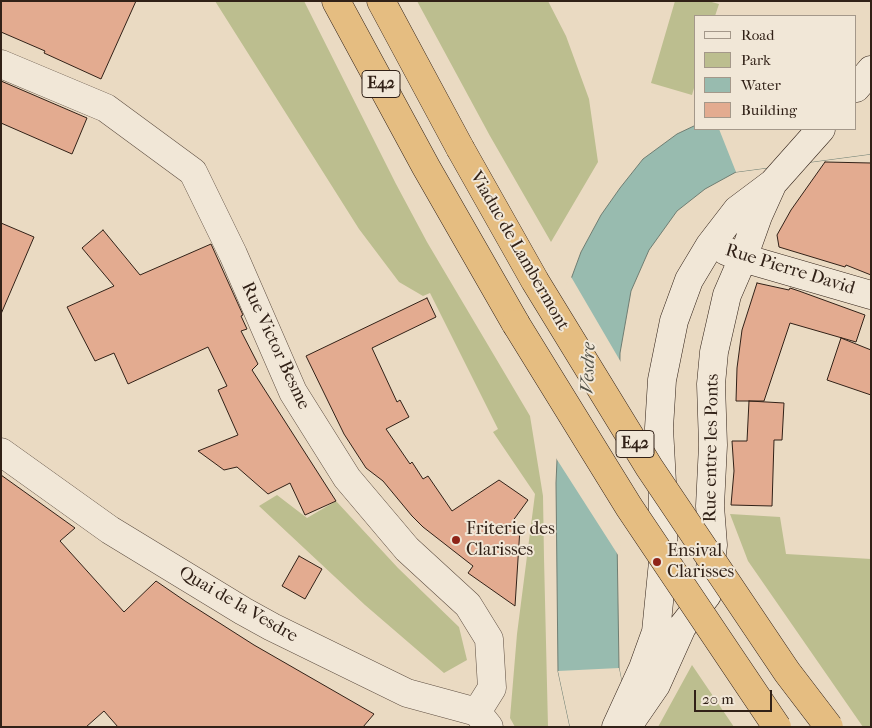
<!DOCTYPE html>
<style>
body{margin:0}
#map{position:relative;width:872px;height:728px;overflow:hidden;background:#eadac2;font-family:"IM FELL French Canon",serif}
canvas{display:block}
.frame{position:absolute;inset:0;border:2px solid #312117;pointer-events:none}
.legend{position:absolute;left:694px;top:15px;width:162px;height:115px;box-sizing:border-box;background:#f1e7d7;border:1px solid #a4988a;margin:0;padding:6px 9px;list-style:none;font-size:15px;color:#312117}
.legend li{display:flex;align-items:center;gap:10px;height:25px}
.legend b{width:25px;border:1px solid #a4988a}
.scale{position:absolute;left:694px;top:690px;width:78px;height:22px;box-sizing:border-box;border:2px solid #312117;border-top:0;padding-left:6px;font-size:15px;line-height:18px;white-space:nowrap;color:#312117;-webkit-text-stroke:4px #f1e7d7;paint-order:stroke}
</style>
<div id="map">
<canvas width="872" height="728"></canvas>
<div class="frame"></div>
<ul class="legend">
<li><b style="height:6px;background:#f1e7d7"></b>Road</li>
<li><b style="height:14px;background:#bcbe8f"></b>Park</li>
<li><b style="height:14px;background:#98bbaf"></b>Water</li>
<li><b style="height:14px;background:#e3ab90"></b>Building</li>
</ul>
<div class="scale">20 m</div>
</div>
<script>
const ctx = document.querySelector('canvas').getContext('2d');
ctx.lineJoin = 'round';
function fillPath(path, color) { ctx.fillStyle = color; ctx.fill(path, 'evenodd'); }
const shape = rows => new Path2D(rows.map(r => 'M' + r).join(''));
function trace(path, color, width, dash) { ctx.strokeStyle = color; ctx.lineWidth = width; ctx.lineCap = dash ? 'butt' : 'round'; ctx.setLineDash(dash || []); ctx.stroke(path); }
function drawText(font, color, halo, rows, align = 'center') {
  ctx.font = font + ' "IM FELL French Canon",serif'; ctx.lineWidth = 4; ctx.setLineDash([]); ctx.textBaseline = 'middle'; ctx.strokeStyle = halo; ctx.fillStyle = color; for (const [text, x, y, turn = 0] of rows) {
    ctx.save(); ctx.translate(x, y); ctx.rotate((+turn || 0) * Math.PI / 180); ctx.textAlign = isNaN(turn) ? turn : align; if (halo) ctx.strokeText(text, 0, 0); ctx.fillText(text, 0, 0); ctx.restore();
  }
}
fillPath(shape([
 [215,1,304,1,396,184,427,242,530,416,543,496,544,558,548,727,515,727,510,718,517,634,535,494,493,432,498,429,430,293,423,296,399,282,359,229],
 [417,1,548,1,566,36,589,99,598,162,551,242,490,136],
 [675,1,708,1,719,4,715,16,696,16,696,81,692,95,651,83],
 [277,495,307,518,336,501,398,568,459,627,467,660,444,673,365,605,259,506],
 [730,514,780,517,786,554,871,559,871,727,863,727,748,561],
 [692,665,732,724,734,727,658,727]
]), '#bcbe8f');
const water = shape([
 [871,93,871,154,736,172,705,189,677,211,649,250,631,291,620,353,617,537,619,668,626,705,570,727,558,671,556,483,557,460,557,317,581,252,601,215,620,188,643,159,677,134,696,125,696,129,856,129,871,93]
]);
fillPath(water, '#98bbaf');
trace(water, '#6f7d72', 1);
fillPath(shape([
 [871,93,871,154,736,172,719,129,856,129,856,95],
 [570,275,622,364,620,558,554,455,554,316],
 [619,668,631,727,570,727,558,671]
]), '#eadac2');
const building = shape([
 [1,1,136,1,101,79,44,53,45,51,1,32,1,1],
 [1,81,87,118,72,154,1,123,1,81],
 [825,162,871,163,871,275,846,265,845,267,779,247,777,235,791,210,825,162],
 [1,223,34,237,1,314,1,223],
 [103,230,140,275,211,244,243,315,241,316,247,329,241,331,258,364,252,370,336,501,305,515,290,483,268,494,237,467,224,470,198,451,238,435,218,390,227,386,208,347,128,384,114,353,95,361,67,307,114,286,82,248,103,230],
 [757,283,789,290,790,288,799,291,865,315,856,342,790,323,764,401,736,401,737,368,742,330,757,283],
 [427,298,436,317,372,348,397,402,400,400,409,417,386,429,410,464,412,462,423,479,428,476,452,511,499,480,528,500,512,522,520,528,515,606,468,573,473,566,423,527,412,516,383,481,366,468,344,434,306,356,427,298],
 [841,338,871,350,871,395,827,380,841,338],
 [749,401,784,403,782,440,774,440,772,506,731,505,734,471,732,441,747,441,749,401],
 [1,475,75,528,60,541,124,612,156,581,185,601,254,645,374,714,363,727,118,727,104,711,86,727,1,727,1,475],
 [299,556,322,569,305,599,282,586,299,556]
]);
fillPath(building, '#e3ab90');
trace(building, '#312117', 1);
const street = shape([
 [1,64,106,108,193,172,233,254,293,392,347,478,407,549,468,605,489,639,492,688,477,712],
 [1,452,110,530,243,611,272,627,407,693,477,712,489,727]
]);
const secondary = shape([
 [856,88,871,70],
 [726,251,743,258,871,295],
 [634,717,656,685,682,627,707,595,713,545,710,506,713,445,711,384,714,352,727,295,743,258,758,216,772,185],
 [616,727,643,668,656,632,663,562,663,501,659,428,662,380,674,321,689,280,710,245,737,210,773,183,821,129]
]);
const highway = shape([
 [336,1,426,167,516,324],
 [381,1,460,148]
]);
trace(street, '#5f4f42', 29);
trace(secondary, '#312117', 29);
trace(highway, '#312117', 29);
trace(street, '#f1e7d7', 28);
trace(secondary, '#f1e7d7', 28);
trace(highway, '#e5bd81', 28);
const highwayBridge = shape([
 [460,148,535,281,649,467,787,672,829,727],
 [516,324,629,507,777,727]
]);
trace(highwayBridge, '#312117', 29, []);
trace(highwayBridge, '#e5bd81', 28);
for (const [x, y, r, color] of [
 [456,540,5,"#8f2418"],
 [657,562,5,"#8f2418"]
]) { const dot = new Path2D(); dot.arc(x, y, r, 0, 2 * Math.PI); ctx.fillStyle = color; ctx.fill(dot); trace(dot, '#f1e7d7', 2); }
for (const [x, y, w] of [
 [381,84,38],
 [635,444,38]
]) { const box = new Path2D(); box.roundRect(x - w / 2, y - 13.5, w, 27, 4); ctx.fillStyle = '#f1e7d7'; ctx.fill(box); trace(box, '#312117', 1); }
drawText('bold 16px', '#312117', null, [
 ["E42",381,84],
 ["E42",635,444]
]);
drawText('18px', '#312117', '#f1e7d7', [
 ["Viaduc de Lambermont",519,251,60],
 ["Rue Pierre David",790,270,17],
 ["Rue Victor Besme",275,346,65],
 ["Rue entre les Ponts",712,448,-89],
 ["Quai de la Vesdre",238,605,30]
]);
drawText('18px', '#312117', '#f1e7d7', [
 ["Friterie des",466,530],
 ["Clarisses",466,551],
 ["Ensival",667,552],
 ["Clarisses",667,573]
], 'left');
drawText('italic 19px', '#504f45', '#f1e7d7', [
 ["Vesdre",589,368,-88]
]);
</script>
